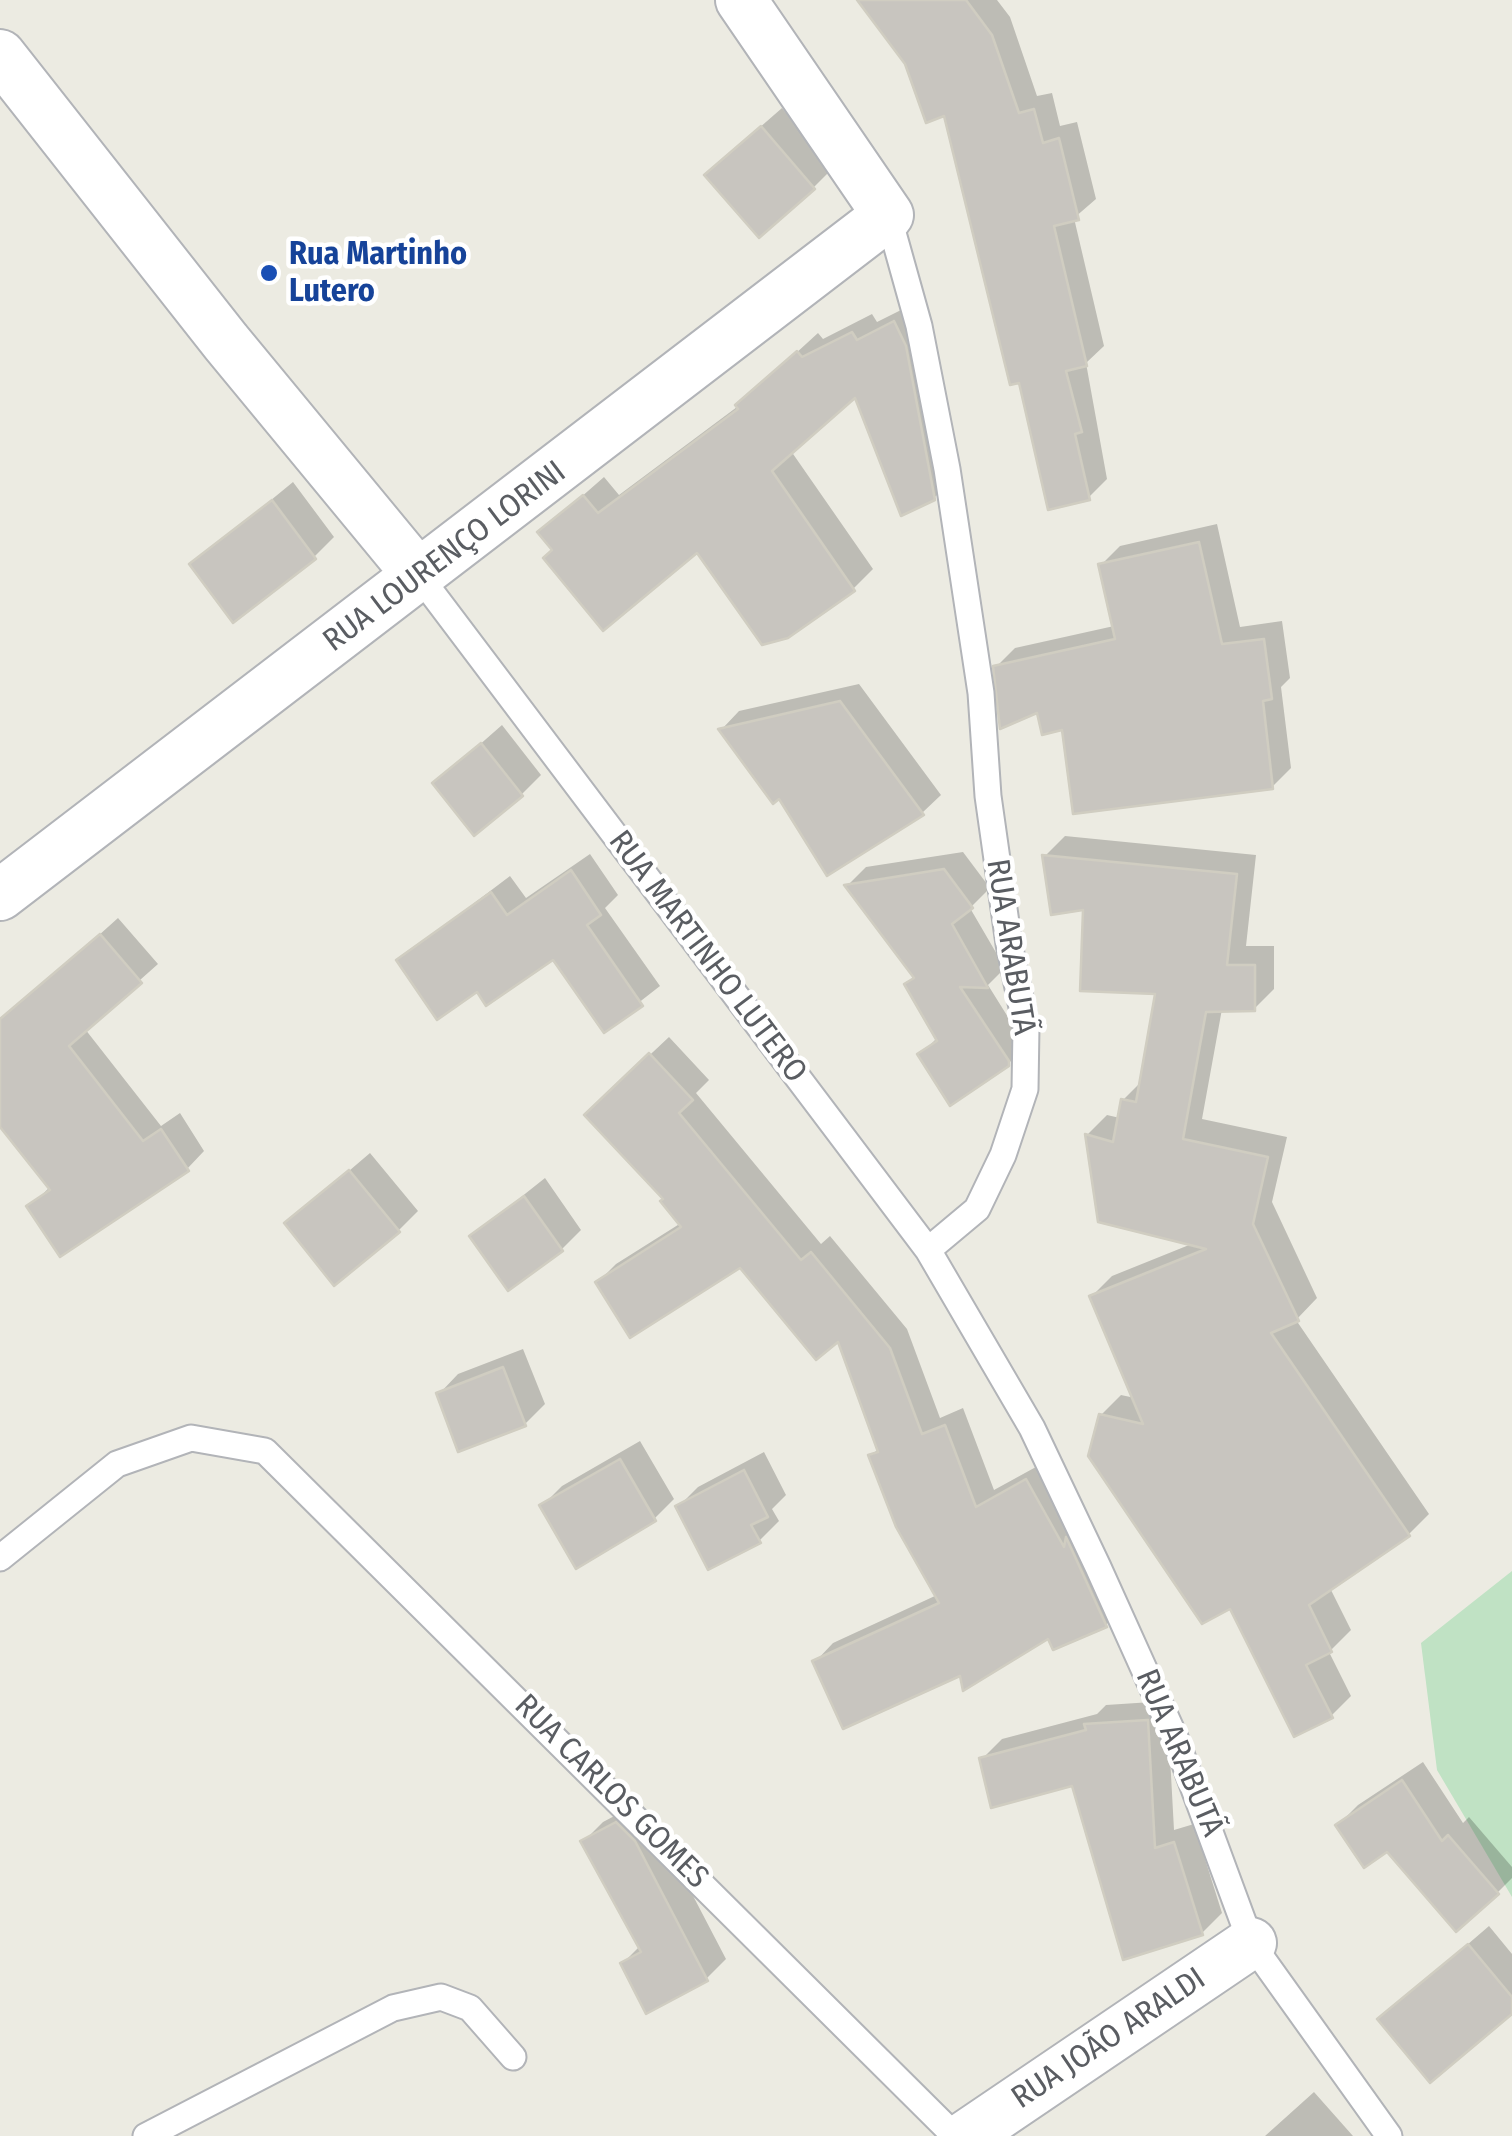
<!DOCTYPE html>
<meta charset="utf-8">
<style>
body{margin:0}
canvas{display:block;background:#ecebe2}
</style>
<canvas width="1512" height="2136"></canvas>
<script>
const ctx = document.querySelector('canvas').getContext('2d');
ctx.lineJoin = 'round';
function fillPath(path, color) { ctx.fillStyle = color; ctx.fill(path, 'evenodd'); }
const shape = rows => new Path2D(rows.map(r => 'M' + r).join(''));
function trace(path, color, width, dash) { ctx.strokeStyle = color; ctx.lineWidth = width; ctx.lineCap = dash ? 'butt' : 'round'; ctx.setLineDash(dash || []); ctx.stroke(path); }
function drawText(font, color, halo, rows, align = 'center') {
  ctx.font = font + ' "Fira Sans Condensed",sans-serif'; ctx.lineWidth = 9; ctx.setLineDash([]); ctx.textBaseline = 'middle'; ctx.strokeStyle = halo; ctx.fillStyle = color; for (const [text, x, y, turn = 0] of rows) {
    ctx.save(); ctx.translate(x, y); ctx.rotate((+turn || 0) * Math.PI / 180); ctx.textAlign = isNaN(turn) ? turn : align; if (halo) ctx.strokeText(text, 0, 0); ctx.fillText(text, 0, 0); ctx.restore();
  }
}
fillPath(shape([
 [1512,1571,1512,1897,1437,1770,1421,1643]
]), '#c0e2c4');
fillPath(shape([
 [864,0,997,0,1010,17,1037,96,1052,93,1060,126,1077,122,1096,199,1074,218,1104,346,1086,363,1107,479,1089,497,946,113],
 [782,108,833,168,813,188,727,156],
 [915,303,954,478,934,498,856,394,791,451,873,569,853,589,697,549,555,550,540,533,604,477,619,495,737,407,818,333,823,339,872,314,877,322],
 [293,482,334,537,314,557,192,565],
 [1217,524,1240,627,1282,621,1290,678,1281,687,1291,768,1272,787,1064,727,996,667,1015,648,1114,626,1101,565,1120,546],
 [859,684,941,795,922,813,780,795,722,729,739,711],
 [502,725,541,775,522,794,436,783],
 [1065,836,1256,855,1246,946,1274,946,1274,989,1254,1009,1222,1009,1202,1119,1287,1137,1272,1202,1317,1298,1296,1320,1429,1514,1409,1534,1330,1588,1351,1630,1329,1652,1351,1696,1331,1716,1231,1606,1101,1415,1121,1395,1135,1398,1092,1296,1112,1276,1194,1243,1087,1135,1107,1115,1120,1118,1123,1100,1143,1080,1158,992,1045,856],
 [963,852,990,888,970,908,1005,968,988,985,1026,1046,1008,1064,920,1055,938,1037,907,984,916,975,848,885,866,867],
 [590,854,618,895,605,908,660,986,605,1029,553,956,477,988,399,960,510,876,526,898],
 [118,918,158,964,85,1029,161,1126,180,1113,204,1151,187,1169,29,1207,51,1186,0,1123,0,1024],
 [669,1037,709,1080,696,1093,821,1244,830,1236,907,1329,940,1418,963,1408,994,1490,1045,1462,1124,1606,1106,1625,1050,1635,961,1673,815,1662,833,1643,937,1595,871,1456,879,1448,839,1337,740,1265,598,1282,616,1264,681,1223,606,1096],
 [370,1153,418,1211,398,1231,288,1223],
 [545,1178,581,1230,562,1249,472,1236],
 [523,1349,545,1404,525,1424,439,1394,458,1374],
 [640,1441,674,1499,654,1519,542,1506,562,1486],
 [764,1452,786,1495,772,1509,779,1521,759,1541,678,1507,698,1487],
 [1167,1701,1174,1830,1194,1824,1222,1913,1202,1933,1074,1783,982,1759,1002,1739,1097,1714,1106,1705],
 [1423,1762,1463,1823,1469,1817,1512,1867,1512,1878,1497,1893,1338,1825,1358,1805],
 [637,1804,654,1821,726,1959,706,1979,623,1963,640,1946,583,1842,603,1822],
 [1489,1926,1512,1954,1512,2011,1381,2019],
 [1314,2092,1353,2136,1265,2136]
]), '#0003');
const building = shape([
 [857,0,966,0,992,35,1019,113,1034,109,1043,143,1059,138,1079,220,1054,226,1087,366,1066,371,1082,432,1075,434,1090,500,1048,510,1019,383,1010,385,944,116,926,123,905,64,857,0],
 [761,126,815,189,759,238,704,175,761,126],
 [894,321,906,346,935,500,901,516,855,398,772,471,855,591,788,638,762,645,697,553,603,631,543,558,552,550,537,532,583,495,598,513,738,409,735,405,797,351,802,357,852,332,857,340,894,321],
 [272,500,316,559,233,623,189,564,272,500],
 [1199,542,1222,644,1264,639,1272,699,1263,701,1273,789,1073,814,1062,730,1042,735,1037,713,1000,729,993,666,1115,639,1098,564,1199,542],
 [840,701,924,815,827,876,779,799,773,804,718,729,840,701],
 [481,743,523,796,474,836,432,783,481,743],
 [1042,855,1237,874,1227,965,1255,965,1255,1011,1206,1012,1183,1139,1268,1157,1253,1224,1299,1321,1271,1333,1410,1536,1309,1605,1332,1652,1306,1665,1333,1718,1294,1737,1230,1609,1202,1624,1088,1456,1099,1414,1143,1424,1089,1296,1206,1249,1098,1222,1085,1134,1113,1142,1121,1099,1136,1102,1155,994,1080,991,1083,910,1051,915,1042,855],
 [944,869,973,908,952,924,988,988,960,987,1009,1061,1009,1066,950,1106,917,1054,937,1041,904,984,914,978,844,885,944,869],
 [571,870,601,915,587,925,643,1006,604,1033,553,960,486,1006,477,992,437,1020,396,960,491,892,507,915,571,870],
 [100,934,142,983,69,1046,143,1141,161,1129,189,1171,60,1257,26,1206,50,1190,0,1127,0,1019,100,934],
 [649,1053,693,1100,679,1113,801,1260,811,1252,890,1348,922,1434,945,1425,976,1507,1026,1479,1064,1547,1066,1537,1107,1627,1053,1650,1048,1639,963,1691,960,1676,843,1729,812,1661,939,1603,896,1527,868,1455,878,1452,838,1342,816,1360,740,1268,630,1338,595,1282,681,1227,660,1201,663,1199,584,1115,649,1053],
 [349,1170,400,1232,334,1286,284,1223,349,1170],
 [524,1196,563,1251,508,1291,469,1236,524,1196],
 [503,1367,526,1426,458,1452,436,1393,503,1367],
 [620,1459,656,1521,576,1569,539,1505,620,1459],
 [744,1470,768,1517,751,1525,761,1543,708,1570,675,1506,744,1470],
 [1148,1720,1155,1848,1174,1842,1203,1935,1123,1960,1072,1786,991,1808,979,1758,1086,1730,1084,1724,1148,1720],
 [1402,1780,1442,1841,1448,1835,1499,1894,1456,1932,1387,1852,1364,1868,1335,1825,1402,1780],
 [616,1822,635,1841,708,1981,646,2014,620,1963,641,1952,580,1841,616,1822],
 [1468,1944,1512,1997,1512,2014,1430,2083,1377,2019,1468,1944]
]);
fillPath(building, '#c8c5bf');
trace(building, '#d0cdc1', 2.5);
const service = shape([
 [888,215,919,326,947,469,981,693,988,796,1009,944,1026,1027,1025,1089,1003,1155,977,1209,928,1250],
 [420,577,928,1250,1032,1428,1098,1567,1176,1740,1251,1943,1389,2136],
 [0,1558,117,1464,191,1438,265,1451,955,2136],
 [146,2136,393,2008,441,1997,470,2008,513,2057]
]);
const minor = shape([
 [0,55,226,342,420,577],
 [0,895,888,215,741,0],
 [966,2136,1251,1943]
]);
trace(service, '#b2b4b8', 29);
trace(minor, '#b2b4b8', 54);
trace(service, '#fff', 25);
trace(minor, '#fff', 50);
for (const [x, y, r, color] of [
 [269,273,10,"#1a4fb4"]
]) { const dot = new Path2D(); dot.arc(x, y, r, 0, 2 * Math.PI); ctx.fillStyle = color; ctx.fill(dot); trace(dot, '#fff', 4); }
drawText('bold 32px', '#164399', '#fff', [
 ["Rua Martinho",289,255],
 ["Lutero",289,292]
], 'left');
drawText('32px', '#5a5d62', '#fff', [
 ["RUA LOURENÇO LORINI",445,557,-37],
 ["RUA ARABUTÃ",1010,947,81],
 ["RUA MARTINHO LUTERO",707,957,53],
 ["RUA ARABUTÃ",1179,1753,67],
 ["RUA CARLOS GOMES",611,1792,45],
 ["RUA JOÃO ARALDI",1109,2039,-34]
]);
</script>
